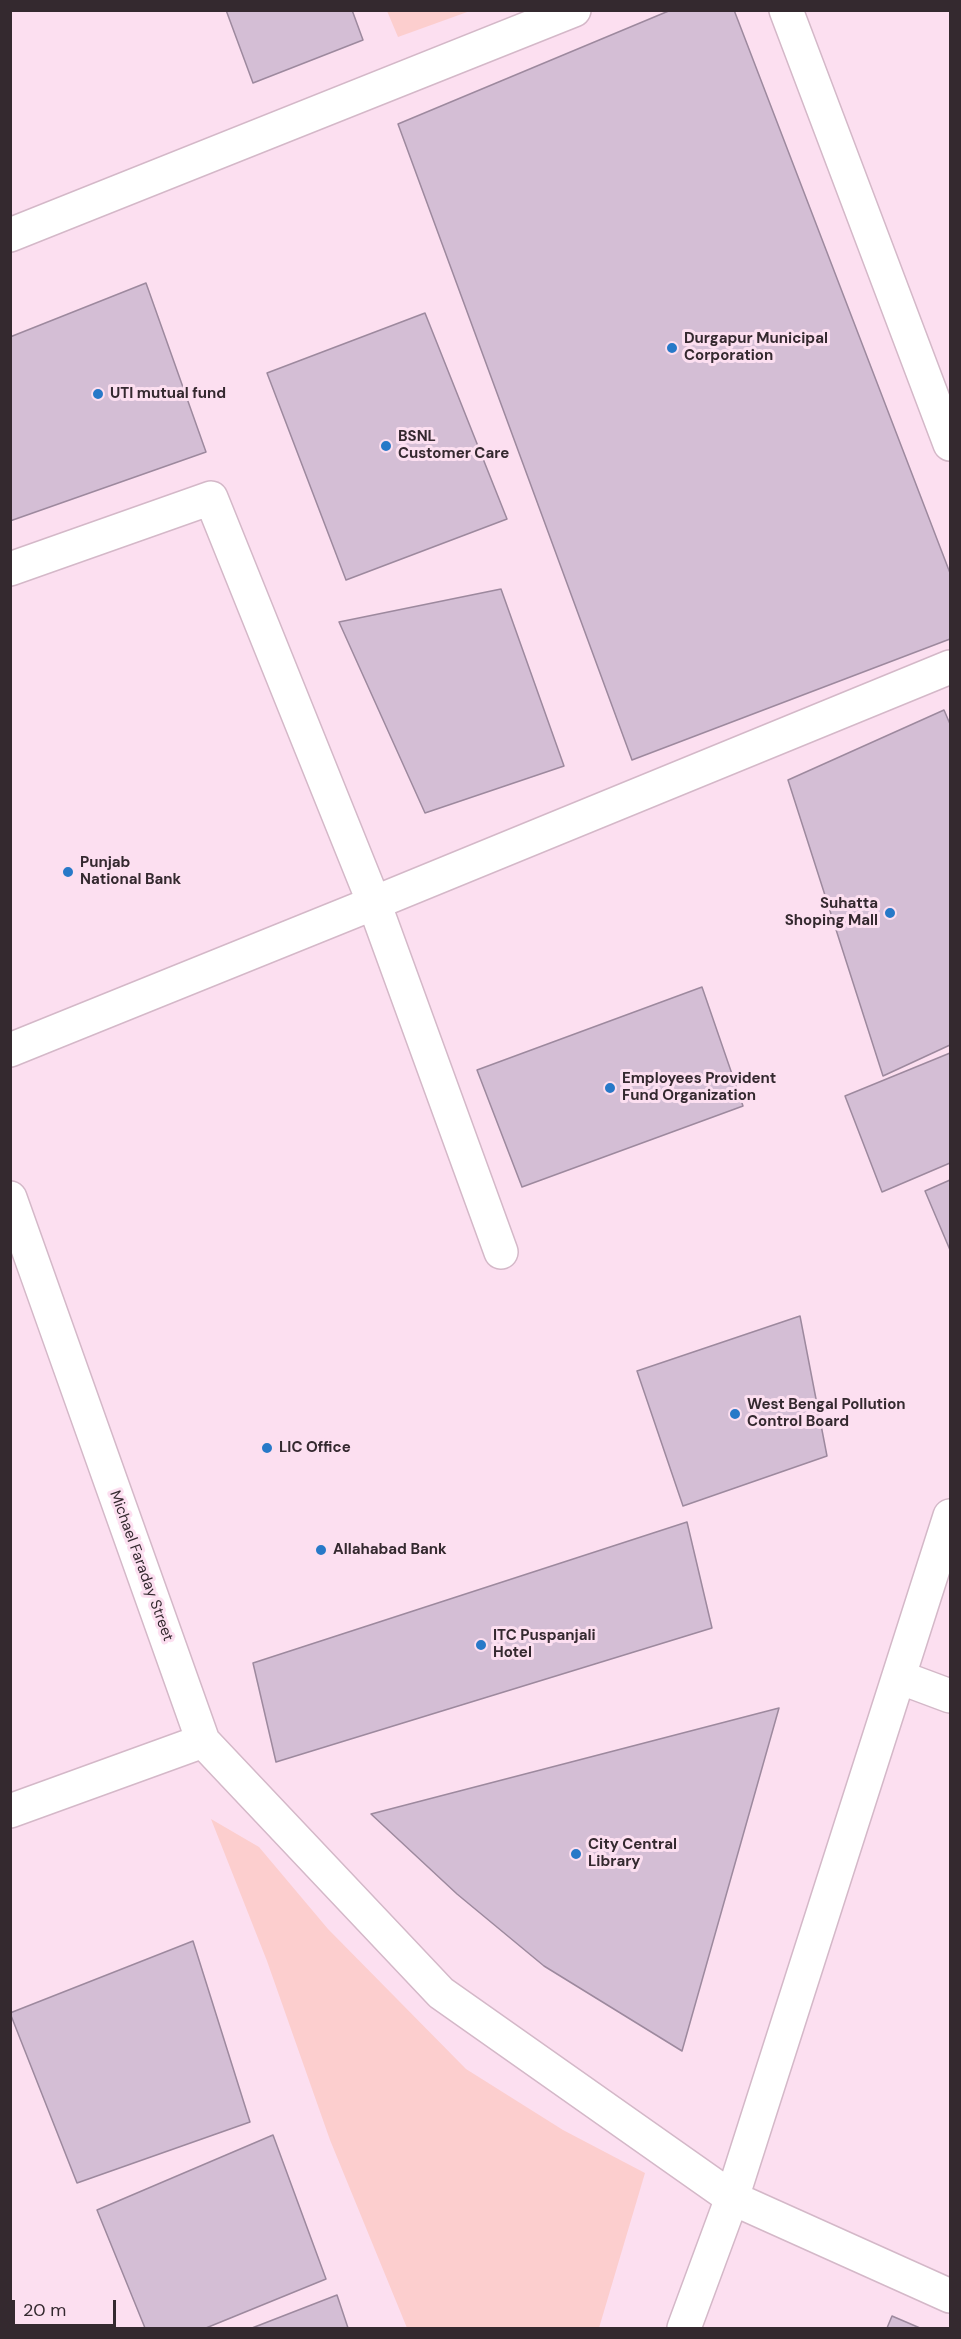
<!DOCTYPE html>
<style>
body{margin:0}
#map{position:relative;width:961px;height:2339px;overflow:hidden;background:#fcdff0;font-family:"DM Sans",sans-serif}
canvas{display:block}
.frame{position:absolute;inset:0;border:12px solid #34292f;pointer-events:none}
.scale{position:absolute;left:12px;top:2300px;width:104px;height:27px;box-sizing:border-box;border:3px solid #34292f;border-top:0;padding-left:8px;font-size:18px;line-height:21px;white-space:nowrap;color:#34292f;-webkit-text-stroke:4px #fcdff0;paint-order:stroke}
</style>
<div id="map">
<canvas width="961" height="2339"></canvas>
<div class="frame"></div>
<div class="scale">20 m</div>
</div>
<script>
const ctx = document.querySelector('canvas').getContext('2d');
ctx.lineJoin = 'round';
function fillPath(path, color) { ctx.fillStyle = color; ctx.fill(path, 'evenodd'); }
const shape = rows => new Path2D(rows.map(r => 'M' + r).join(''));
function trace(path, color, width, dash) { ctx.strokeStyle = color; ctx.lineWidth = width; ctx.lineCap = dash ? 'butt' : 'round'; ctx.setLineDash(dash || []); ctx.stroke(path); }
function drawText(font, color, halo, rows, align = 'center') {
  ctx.font = font + ' "DM Sans",sans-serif'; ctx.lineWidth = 6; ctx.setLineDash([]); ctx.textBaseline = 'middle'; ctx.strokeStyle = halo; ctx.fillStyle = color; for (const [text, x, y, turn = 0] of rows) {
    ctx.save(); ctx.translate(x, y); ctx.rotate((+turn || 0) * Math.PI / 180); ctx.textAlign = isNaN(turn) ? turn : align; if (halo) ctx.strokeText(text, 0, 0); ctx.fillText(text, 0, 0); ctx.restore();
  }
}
fillPath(shape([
 [387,11,470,11,398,37],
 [211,1819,259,1847,328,1929,466,2069,563,2130,645,2173,599,2328,407,2328,330,2140,267,1961]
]), '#fccece');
const building = shape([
 [226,10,352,10,363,40,253,83,226,10],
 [671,10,734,10,950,573,950,639,632,760,398,124,671,10],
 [146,283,206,452,10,521,10,337,146,283],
 [425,313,507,519,346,580,267,373,425,313],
 [501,589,564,766,425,813,339,622,501,589],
 [944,710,950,724,950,1045,883,1076,788,780,944,710],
 [702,987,743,1106,522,1187,477,1070,702,987],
 [950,1053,950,1163,882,1192,845,1096,950,1053],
 [950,1180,950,1250,925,1191,950,1180],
 [800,1316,827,1456,683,1506,637,1371,800,1316],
 [687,1522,712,1628,276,1762,253,1663,687,1522],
 [779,1708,682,2051,544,1966,457,1894,371,1814,779,1708],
 [193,1941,250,2122,77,2183,10,2013,193,1941],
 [273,2135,326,2279,206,2328,145,2328,97,2210,273,2135],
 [337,2295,348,2328,252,2328,337,2295],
 [892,2316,920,2328,887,2328,892,2316]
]);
fillPath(building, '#d4bed5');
trace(building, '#9d899e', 1.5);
const minor = shape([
 [786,10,950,444],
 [10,235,574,10],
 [10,569,211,498,374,903,950,667],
 [10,1050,374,903,501,1252],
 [10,1198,203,1741,10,1811],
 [899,1677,950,1696],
 [203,1741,441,1993,732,2198,950,2296],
 [684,2328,732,2198,950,1516]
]);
trace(minor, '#d4b8c8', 36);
trace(minor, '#fff', 33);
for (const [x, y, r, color] of [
 [672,348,6,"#2779c8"],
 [98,394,6,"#2779c8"],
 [386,446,6,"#2779c8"],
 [68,872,6,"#2779c8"],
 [890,913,6,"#2779c8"],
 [610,1088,6,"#2779c8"],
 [735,1414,6,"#2779c8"],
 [267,1448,6,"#2779c8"],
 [321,1550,6,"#2779c8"],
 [481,1645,6,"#2779c8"],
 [576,1854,6,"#2779c8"]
]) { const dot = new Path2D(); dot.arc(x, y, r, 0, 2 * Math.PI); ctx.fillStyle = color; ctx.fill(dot); trace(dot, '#fcdff0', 2); }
drawText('bold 15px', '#34292f', '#fcdff0', [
 ["Durgapur Municipal",684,339],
 ["Corporation",684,356],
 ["UTI mutual fund",110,394],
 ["BSNL",398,437],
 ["Customer Care",398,454],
 ["Punjab",80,863],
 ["National Bank",80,880],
 ["Suhatta",878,904,"right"],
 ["Shoping Mall",878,921,"right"],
 ["Employees Provident",622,1079],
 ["Fund Organization",622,1096],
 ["West Bengal Pollution",747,1405],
 ["Control Board",747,1422],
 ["LIC Office",279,1448],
 ["Allahabad Bank",333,1550],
 ["ITC Puspanjali",493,1636],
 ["Hotel",493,1653],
 ["City Central",588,1845],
 ["Library",588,1862]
], 'left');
drawText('15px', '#34292f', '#fcdff0', [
 ["Michael Faraday Street",141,1566,70]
]);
</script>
